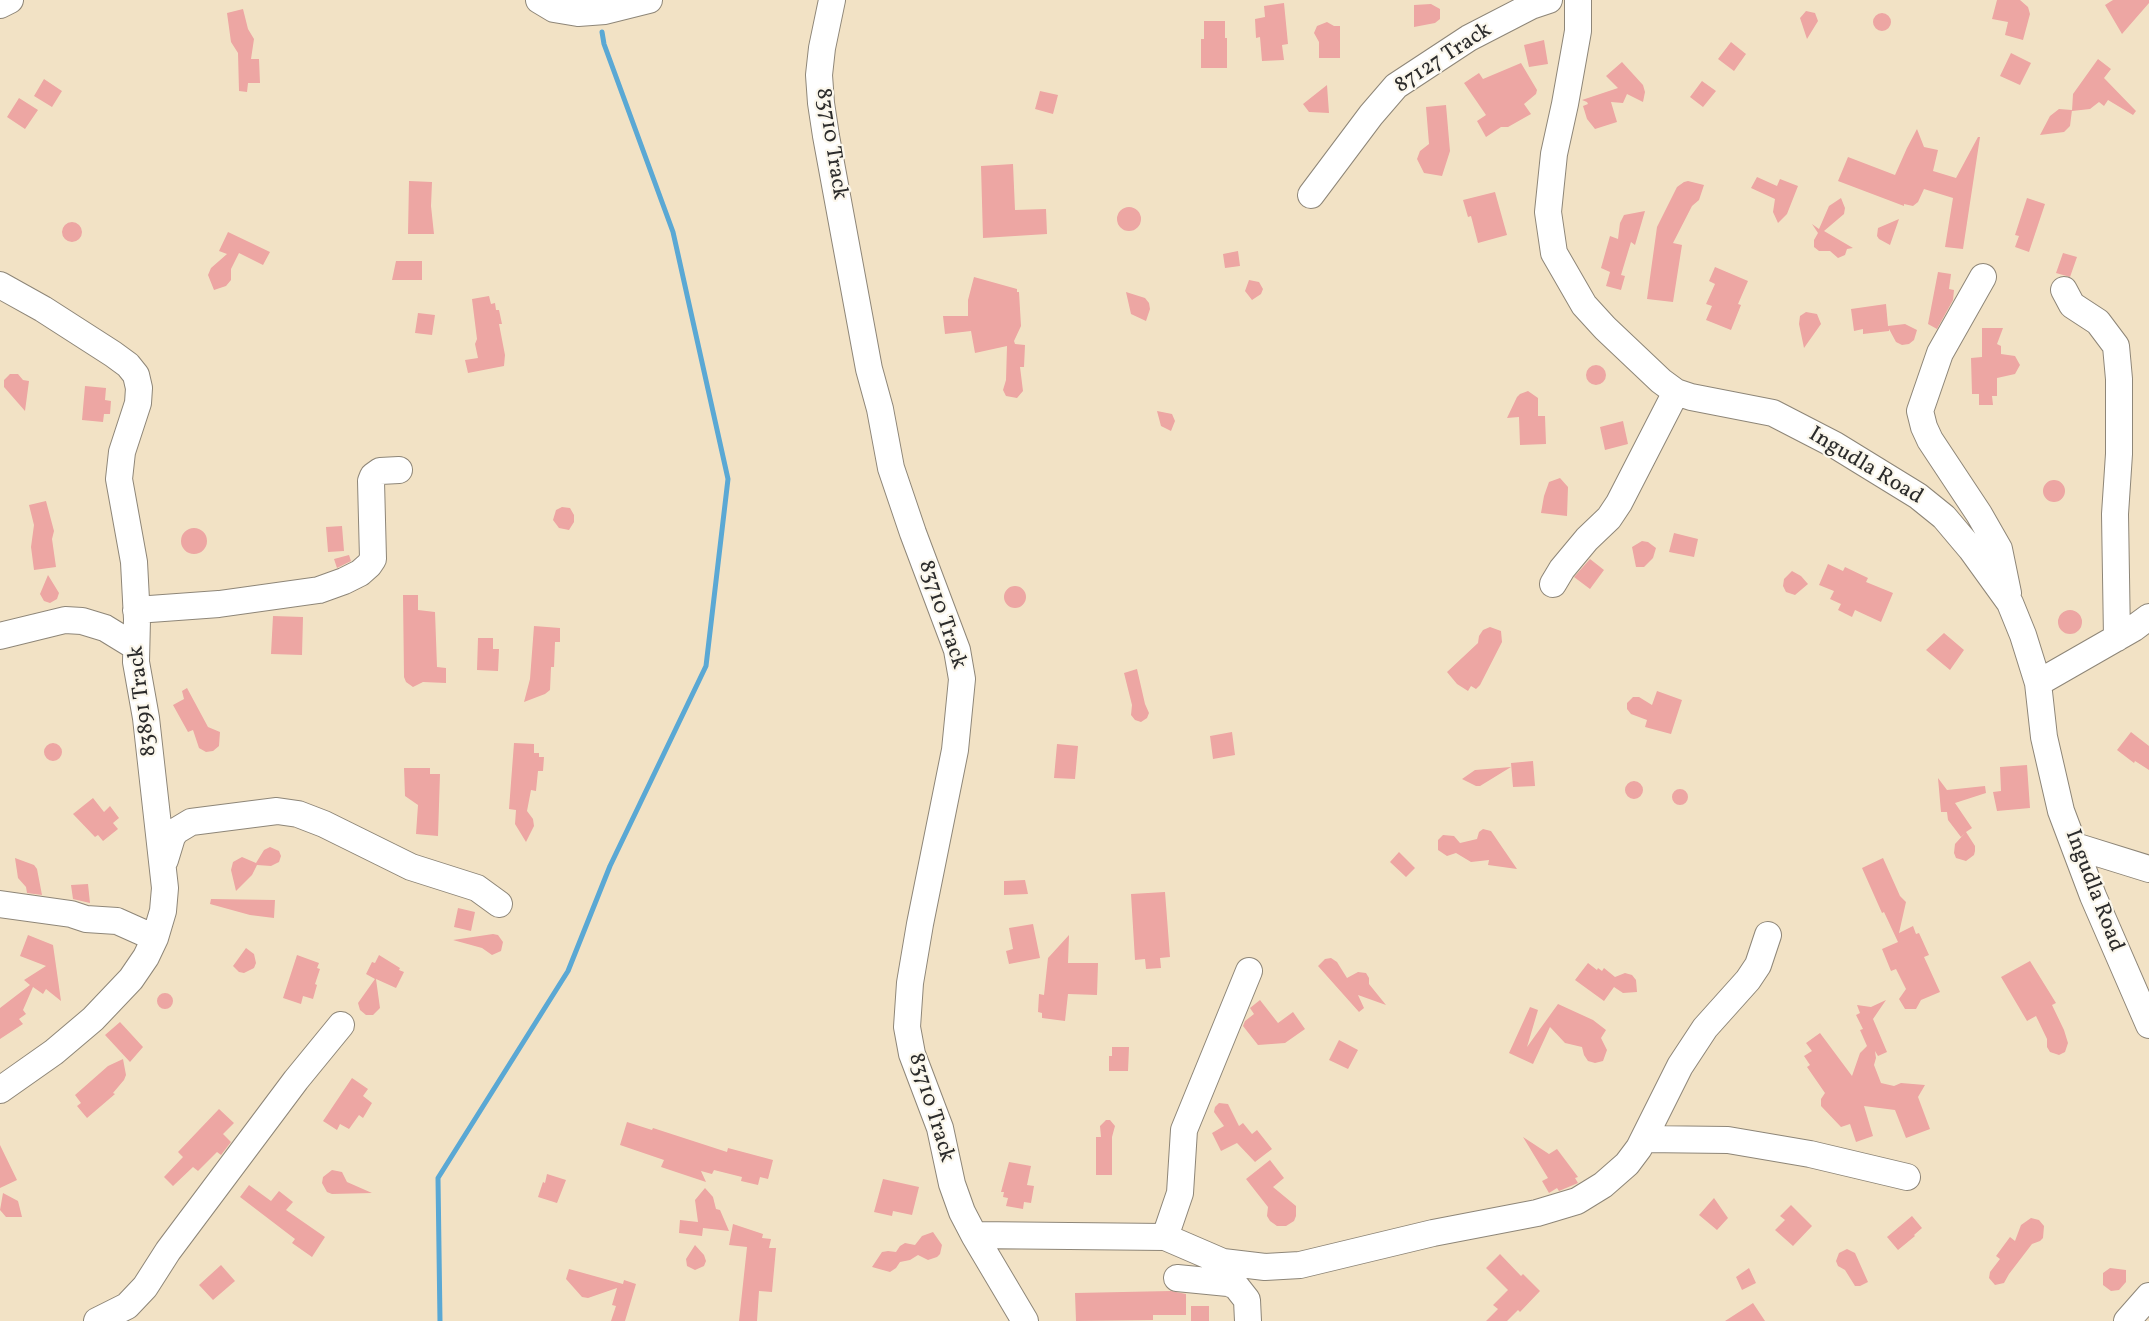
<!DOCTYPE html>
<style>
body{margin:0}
canvas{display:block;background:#f2e2c5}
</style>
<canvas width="2149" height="1321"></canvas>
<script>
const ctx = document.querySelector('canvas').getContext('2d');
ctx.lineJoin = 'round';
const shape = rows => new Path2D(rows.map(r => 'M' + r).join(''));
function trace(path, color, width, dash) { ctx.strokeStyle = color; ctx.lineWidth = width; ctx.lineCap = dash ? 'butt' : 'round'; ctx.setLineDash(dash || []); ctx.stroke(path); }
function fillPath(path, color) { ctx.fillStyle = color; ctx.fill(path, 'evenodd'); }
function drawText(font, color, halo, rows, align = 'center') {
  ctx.font = font + ' Vollkorn,serif'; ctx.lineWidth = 4.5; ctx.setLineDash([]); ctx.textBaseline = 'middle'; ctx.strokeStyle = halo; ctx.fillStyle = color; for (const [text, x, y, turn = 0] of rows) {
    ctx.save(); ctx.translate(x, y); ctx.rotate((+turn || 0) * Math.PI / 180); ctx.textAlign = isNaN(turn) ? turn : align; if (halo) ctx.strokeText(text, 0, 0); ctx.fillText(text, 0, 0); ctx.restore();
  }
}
trace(shape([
 [440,1321,438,1178,568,971,610,866,706,666,728,479,673,232,604,44,602,32]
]), '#5aa8d4', 5);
fillPath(shape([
 [1997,0,2020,0,2028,7,2030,14,2023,40,2005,35,2008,22,1992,19],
 [2113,0,2149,0,2149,3,2122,34,2105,5],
 [1284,3,1288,44,1282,45,1284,60,1262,61,1260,37,1256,38,1255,19,1265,17,1264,6],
 [1431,4,1440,9,1440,19,1435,23,1414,27,1414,5],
 [243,9,248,29,254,39,251,59,259,59,260,83,248,83,247,92,239,91,238,53,231,42,227,13],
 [1806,11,1815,13,1818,21,1807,39,1800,18],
 '1873 22a9 9 0 1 1 18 0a9 9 0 1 1-18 0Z',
 [1204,21,1225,21,1225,38,1227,38,1227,68,1201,68,1201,39,1204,39],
 [1327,22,1334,26,1340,26,1340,58,1319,58,1319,42,1314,33,1317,26],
 [1544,40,1548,64,1529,67,1524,45],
 [1731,42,1746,54,1734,71,1718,59],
 [2011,53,2031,63,2020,85,2000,76],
 [2098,59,2111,69,2104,78,2136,111,2133,115,2108,100,2104,106,2099,102,2090,109,2072,111,2073,94],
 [1622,62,1643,85,1645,92,1643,102,1627,94,1623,103,1611,102,1617,122,1595,129,1587,119,1583,106,1588,104,1587,102,1582,100,1618,88,1606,76],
 [1521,63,1537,90,1536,94,1524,104,1531,114,1508,127,1501,127,1486,137,1477,121,1486,115,1464,83,1479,73,1483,79],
 [44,79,62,91,52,107,34,96],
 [1702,81,1716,91,1703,107,1690,97],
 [1327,85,1329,113,1309,112,1303,104],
 [1040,91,1058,95,1053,114,1035,109],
 [19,98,38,110,25,129,7,117],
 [1446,105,1450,151,1442,176,1424,173,1417,159,1420,151,1429,144,1426,107],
 [2059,109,2072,110,2070,126,2064,132,2040,135,2050,116],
 [1917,129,1924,147,1938,150,1933,171,1956,178,1978,137,1980,137,1963,249,1945,247,1953,198,1924,189,1918,202,1913,206,1904,204,1904,206,1838,181,1848,157,1895,175,1907,148],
 [1013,164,1015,210,1046,209,1047,234,983,238,981,166],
 [1757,177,1777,186,1780,179,1798,186,1787,214,1778,223,1773,212,1775,199,1751,188],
 [409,181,432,182,431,206,434,234,408,234],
 [1688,181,1704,185,1699,200,1692,206,1673,243,1682,245,1673,302,1647,299,1657,227,1677,187,1684,182],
 [1495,192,1507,235,1478,243,1471,216,1468,217,1463,200],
 [1841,198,1845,208,1844,214,1824,231,1853,248,1847,249,1845,255,1838,258,1830,251,1819,251,1814,247,1814,240,1818,233,1812,224,1819,229,1829,206],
 [2027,198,2045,204,2029,252,2015,247,2019,236,2015,235],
 '1117 219a12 12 0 1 1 24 0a12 12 0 1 1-24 0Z',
 [1645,211,1635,245,1631,242,1621,275,1625,276,1621,290,1606,286,1610,272,1601,268,1610,236,1618,239,1620,223,1624,215],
 [1899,219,1890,245,1879,239,1877,236,1878,228],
 '62 232a10 10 0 1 1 20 0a10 10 0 1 1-20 0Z',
 [228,232,270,252,263,265,239,253,231,269,231,280,226,286,214,290,208,275,211,268,227,254,219,251],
 [1238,251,1240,266,1225,268,1223,254],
 [2063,253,2077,257,2070,277,2056,273],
 [396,261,422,261,422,280,392,280],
 [1715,267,1748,281,1738,304,1741,305,1731,330,1706,320,1712,306,1706,304,1715,284,1709,281],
 [1938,272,1951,274,1949,289,1954,290,1953,300,1937,329,1928,324],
 [974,277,1017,289,1017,292,1019,292,1021,326,1014,341,1015,344,1025,345,1024,367,1020,367,1023,391,1017,398,1006,396,1003,390,1006,380,1007,346,975,353,971,331,945,334,943,316,968,316,968,300],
 [1249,280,1259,282,1263,289,1261,294,1252,300,1245,291],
 [1126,292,1145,298,1149,303,1150,309,1146,321,1131,314],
 [489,296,491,304,495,303,496,310,499,310,502,324,499,324,505,355,504,366,468,373,465,360,478,358,475,344,477,339,472,299],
 [1886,304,1888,326,1905,324,1917,330,1914,340,1909,344,1902,345,1896,342,1889,329,1889,331,1863,334,1863,329,1854,331,1851,309],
 [1806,312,1817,314,1821,324,1804,348,1799,324,1800,316],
 [418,313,435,315,432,335,415,333],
 [1982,328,2003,328,1997,344,2001,346,2001,354,2015,356,2020,365,2015,374,1997,378,1997,396,1992,396,1993,405,1979,405,1979,394,1972,394,1971,358,1982,357],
 '1586 375a10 10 0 1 1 20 0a10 10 0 1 1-20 0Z',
 [10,374,18,374,23,380,29,381,25,411,4,387,4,380],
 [85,386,106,388,105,400,111,401,110,414,104,414,103,422,82,420],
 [1528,391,1538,398,1538,416,1545,416,1546,444,1520,445,1519,417,1507,418,1517,397,1520,394],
 [1157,411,1172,414,1175,421,1171,431,1161,426],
 [1623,421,1628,444,1605,450,1600,427],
 [1560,478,1568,487,1567,516,1541,513,1544,496,1549,482],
 '2043 491a11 11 0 1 1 22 0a11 11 0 1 1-22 0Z',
 [46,501,54,531,52,539,56,567,34,570,31,547,34,525,29,505],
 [562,507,570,508,574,515,574,522,569,530,559,528,553,520,556,510],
 [342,526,344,551,328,552,326,527],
 '181 541a13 13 0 1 1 26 0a13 13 0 1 1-26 0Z',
 [1674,533,1698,539,1694,557,1669,552],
 [1642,541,1648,542,1656,548,1653,558,1644,567,1636,567,1632,547],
 [349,555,351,561,337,568,334,559],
 [1590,559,1604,570,1590,589,1574,577],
 [1828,564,1843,571,1845,567,1868,578,1866,582,1893,593,1881,622,1855,610,1852,617,1838,610,1841,604,1830,599,1834,591,1819,585],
 [1792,571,1801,576,1808,584,1795,595,1786,592,1783,586,1784,579],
 [48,575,59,593,57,599,50,603,44,601,40,594],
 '1004 597a11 11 0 1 1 22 0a11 11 0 1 1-22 0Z',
 [403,595,418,595,418,610,435,612,437,667,446,668,446,683,423,682,413,687,406,682,404,677],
 '2058 622a12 12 0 1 1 24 0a12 12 0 1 1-24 0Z',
 [273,616,303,617,302,655,271,654],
 [534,626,560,628,560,642,555,642,554,667,551,667,550,690,545,694,524,702,530,679],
 [1490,627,1501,631,1502,642,1480,685,1476,689,1471,686,1468,691,1457,684,1447,672,1478,643,1479,636,1483,630],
 [1944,633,1964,650,1950,670,1926,650],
 [478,638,493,638,493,649,499,649,498,671,477,670],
 [1137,669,1145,704,1149,713,1147,718,1141,722,1135,720,1131,715,1132,705,1124,673],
 [187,688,208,727,220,732,219,746,213,751,206,752,199,748,193,730,188,732,173,705,184,699,182,691],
 [1657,691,1682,700,1671,734,1645,727,1647,720,1631,714,1627,709,1627,703,1633,697,1639,697,1652,705],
 [1232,732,1235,755,1213,759,1210,736],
 [2131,732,2149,746,2149,770,2135,761,2134,763,2117,750],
 '44 752a9 9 0 1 1 18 0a9 9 0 1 1-18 0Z',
 [514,743,534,744,534,753,539,753,539,757,544,757,543,771,538,771,536,791,531,790,527,811,533,819,534,826,526,842,515,824,516,810,509,809],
 [1057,744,1078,746,1075,779,1054,778],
 [1533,761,1535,786,1513,787,1511,763],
 [2027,765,2030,808,1997,811,1993,792,2001,791,2000,767],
 [1511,767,1480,786,1476,786,1462,779,1475,770],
 [404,768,430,768,430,774,440,774,438,836,416,834,418,805,405,796],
 [1938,778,1947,790,1985,786,1986,793,1955,803,1972,828,1966,832,1975,846,1975,851,1974,855,1966,861,1956,858,1954,853,1955,844,1965,833,1961,837,1948,820,1947,812,1941,812],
 '1625 790a9 9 0 1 1 18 0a9 9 0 1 1-18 0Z',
 '1672 797a8 8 0 1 1 16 0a8 8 0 1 1-16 0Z',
 [93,798,104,812,110,806,119,818,113,823,118,829,103,841,98,835,95,837,73,814],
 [1483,829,1491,831,1517,869,1488,865,1489,860,1471,862,1456,853,1447,856,1438,850,1438,840,1443,835,1454,836,1460,843,1477,839,1479,832],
 [270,847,279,851,281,856,279,862,271,866,257,865,252,875,236,891,231,870,233,862,242,857,256,863,264,850],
 [1399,852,1415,868,1406,877,1390,862],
 [15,858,34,865,37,869,42,895,27,893,26,887,18,878],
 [1883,858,1900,896,1906,902,1899,933,1913,926,1916,934,1919,933,1929,955,1924,957,1940,992,1921,1000,1916,1009,1905,1009,1899,999,1906,989,1896,969,1891,971,1882,949,1898,942,1884,912,1882,913,1862,868],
 [1025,880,1028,894,1004,895,1004,881],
 [88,884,90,903,73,899,71,885],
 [1165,892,1170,957,1160,958,1161,968,1146,969,1145,959,1135,960,1131,894],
 [211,899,275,900,274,918,250,915,210,904],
 [458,908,475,912,471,931,454,927],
 [1033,924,1040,958,1009,964,1006,951,1013,949,1009,928],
 [493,934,498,935,503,942,501,951,492,955,482,948,453,940],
 [28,935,53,945,61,1001,46,989,43,994,33,987,23,1010,26,1014,19,1019,23,1024,0,1039,0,1008,30,985,24,980,46,966,20,956],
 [1069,935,1068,963,1098,963,1097,995,1068,994,1065,1021,1042,1018,1042,1013,1038,1012,1039,994,1044,995,1048,958],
 [246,948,254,954,256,963,254,968,244,973,239,972,233,966],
 [297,955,319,963,317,968,320,969,315,984,317,985,313,999,303,996,301,1004,283,998],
 [379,955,400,968,399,970,404,972,396,988,376,979,380,1008,373,1015,366,1015,360,1010,358,1003,375,979,366,974,372,962,375,963],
 [1331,958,1337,962,1347,978,1358,972,1366,973,1369,978,1369,984,1386,1005,1358,995,1364,1008,1359,1012,1318,966,1325,959],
 [2030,961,2056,1003,2052,1005,2064,1030,2068,1043,2065,1052,2059,1055,2050,1052,2047,1047,2047,1039,2036,1016,2027,1021,2001,977],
 [1588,963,1597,970,1598,968,1602,971,1604,968,1615,977,1625,973,1632,975,1636,980,1637,992,1623,993,1614,987,1604,1001,1575,980],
 '157 1001a8 8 0 1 1 16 0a8 8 0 1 1-16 0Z',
 [1260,1000,1278,1023,1293,1012,1305,1029,1285,1043,1258,1045,1243,1026,1245,1021,1254,1014,1250,1008],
 [1886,1000,1873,1019,1887,1052,1878,1056,1875,1051,1876,1058,1874,1065,1881,1083,1894,1086,1901,1083,1925,1085,1918,1097,1930,1129,1906,1138,1895,1110,1864,1106,1873,1136,1856,1142,1850,1124,1841,1127,1821,1106,1821,1099,1825,1093,1807,1067,1810,1065,1804,1056,1812,1051,1806,1043,1820,1033,1852,1076,1860,1053,1867,1046,1860,1030,1863,1029,1856,1015,1860,1013,1857,1005,1871,1007],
 [1558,1004,1593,1020,1606,1030,1601,1038,1607,1050,1603,1061,1595,1063,1588,1061,1584,1055,1582,1047,1565,1043,1550,1027,1533,1064,1509,1053,1530,1007,1538,1010,1527,1047],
 [120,1022,143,1047,130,1062,105,1035],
 [1339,1040,1358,1050,1348,1069,1329,1060],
 [1112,1047,1129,1047,1128,1071,1109,1071,1109,1056,1112,1056],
 [123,1059,126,1075,124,1080,113,1093,115,1094,87,1118,77,1106,81,1103,75,1095,108,1066],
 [352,1078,368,1089,363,1096,372,1103,363,1118,359,1115,349,1129,340,1124,337,1130,323,1121],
 [1219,1103,1228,1104,1239,1126,1243,1123,1252,1134,1257,1130,1272,1149,1255,1162,1237,1143,1221,1151,1212,1133,1224,1126,1214,1112,1215,1107],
 [219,1109,234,1123,223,1134,231,1142,221,1155,217,1152,198,1171,193,1167,173,1186,164,1177,183,1157,178,1152],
 [1106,1120,1110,1120,1115,1126,1112,1137,1112,1175,1096,1175,1096,1137,1101,1137,1100,1126],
 [627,1122,652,1130,653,1128,727,1152,728,1148,773,1160,768,1179,760,1177,758,1185,741,1181,742,1177,714,1170,712,1174,701,1171,706,1182,661,1167,664,1160,620,1145],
 [1523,1137,1549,1154,1557,1149,1578,1177,1575,1178,1578,1183,1559,1191,1557,1188,1549,1193,1542,1181,1548,1178],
 [0,1145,17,1180,0,1188],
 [1270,1160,1284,1178,1273,1187,1296,1206,1296,1216,1294,1221,1286,1226,1277,1226,1270,1221,1267,1216,1268,1207,1246,1179],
 [1009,1162,1031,1166,1027,1185,1034,1186,1031,1203,1024,1202,1023,1209,1006,1206,1008,1198,1003,1197,1004,1192,1001,1192],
 [332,1170,342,1172,347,1182,372,1193,332,1194,327,1192,322,1183,323,1177],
 [547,1174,566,1180,557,1203,538,1197,543,1182,545,1183],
 [883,1179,919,1187,912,1215,893,1211,892,1216,874,1212],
 [249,1185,271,1201,279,1191,293,1202,286,1210,325,1237,312,1257,292,1243,295,1239,240,1197],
 [705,1188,713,1197,716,1209,720,1210,729,1231,703,1228,702,1236,679,1233,680,1220,698,1222,695,1200],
 [3,1193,18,1201,22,1217,6,1217,0,1210],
 [1714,1198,1728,1218,1717,1230,1699,1215],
 [1791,1205,1812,1226,1793,1246,1775,1230,1785,1220,1780,1216],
 [1912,1216,1922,1228,1914,1235,1915,1236,1898,1250,1887,1237],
 [2031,1218,2039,1220,2044,1226,2043,1238,2040,1241,2032,1244,2009,1274,2004,1283,1995,1285,1989,1278,1990,1272,2000,1259,1996,1256,2010,1237,2015,1241,2021,1225],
 [733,1224,763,1234,762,1238,771,1239,769,1248,776,1248,772,1292,759,1291,757,1321,739,1321,747,1247,729,1245],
 [933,1232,942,1245,940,1254,937,1257,928,1260,918,1255,910,1260,900,1262,896,1268,890,1272,872,1267,882,1252,888,1251,896,1252,900,1246,905,1243,915,1245,922,1236],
 [695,1245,704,1255,706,1261,704,1266,695,1270,687,1266,686,1259],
 [1847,1249,1855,1253,1868,1282,1860,1286,1855,1286,1845,1270,1838,1266,1836,1261,1839,1253],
 [1500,1254,1521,1276,1523,1274,1540,1291,1520,1312,1518,1310,1507,1321,1486,1321,1498,1309,1493,1305,1508,1290,1486,1268],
 [221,1265,235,1281,213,1300,199,1285],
 [1749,1268,1756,1283,1742,1290,1736,1277],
 [2110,1268,2126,1270,2126,1282,2119,1290,2111,1291,2103,1285,2103,1273],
 [569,1269,623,1284,624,1280,636,1284,625,1321,611,1321,616,1306,612,1305,617,1288,588,1298,582,1297,566,1279],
 [1171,1291,1186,1294,1186,1315,1153,1315,1153,1320,1076,1321,1075,1293],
 [1753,1303,1765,1321,1725,1321],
 [1191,1306,1209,1306,1209,1321,1191,1321]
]), '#eda6a3');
const minor = shape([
 [539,0,554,9,578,13,605,11,649,0],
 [832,0,822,48,819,75,821,103,826,136,869,369,880,409,891,468,913,533,957,650,962,679,955,750,920,924,910,983,907,1027,912,1054,940,1128,952,1184,962,1212,974,1235,1025,1321],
 [1578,0,1578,31,1565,104,1554,154,1548,212,1554,253,1565,272,1584,305,1605,328,1661,381,1676,392,1691,397,1773,413,1835,445,1918,496,1944,517,1971,549,2010,603,2023,635,2038,683,2044,737,2061,811,2093,896,2149,1025],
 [0,5,10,0],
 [1311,195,1371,115,1396,86,1469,38,1531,6,1549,0],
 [1983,277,1940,353,1920,411,1924,427,1930,440,1979,514,1999,549,2008,593],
 [0,285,43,309,113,354,128,365,136,375,139,388,138,403,122,452,119,479,134,562,137,619,136,662,146,718,165,888,163,911,155,938,146,957,131,979,93,1019,54,1052,0,1090],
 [2064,290,2072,305,2098,322,2116,346,2119,379,2119,454,2115,514,2117,638],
 [1553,584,1562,569,1587,539,1609,518,1619,503,1676,392],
 [136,610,219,604,319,590,344,581,360,573,369,565,373,559,371,481,373,476,380,471,399,470],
 [0,636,65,620,82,621,105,628,136,647],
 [2038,683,2134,628,2149,617],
 [2075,846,2149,869],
 [165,860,172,837,176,831,191,822,277,811,298,814,324,824,411,867,477,888,499,904],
 [0,904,71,914,86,919,117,921,155,938],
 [1644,1139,1728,1140,1810,1154,1907,1177],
 [974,1235,1165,1237,1223,1262,1265,1267,1300,1265,1433,1233,1537,1213,1577,1201,1603,1185,1627,1164,1639,1148,1680,1066,1705,1028,1748,980,1758,965,1768,935],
 [1165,1237,1180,1193,1184,1130,1249,971],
 [1177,1278,1228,1283,1236,1286,1247,1300,1248,1321],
 [97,1321,127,1306,145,1287,168,1251,296,1080,341,1025],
 [2127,1321,2149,1296]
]);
trace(minor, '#8e8678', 28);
trace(minor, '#fff', 26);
drawText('22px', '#2b2b2b', '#fbf7ec', [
 ["87127 Track",1444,59,-33],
 ["83710 Track",830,144,81],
 ["Ingudla Road",1865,467,31],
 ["83710 Track",941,615,72],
 ["83891 Track",144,701,-97],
 ["Ingudla Road",2093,891,69],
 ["83710 Track",930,1108,73]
]);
</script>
